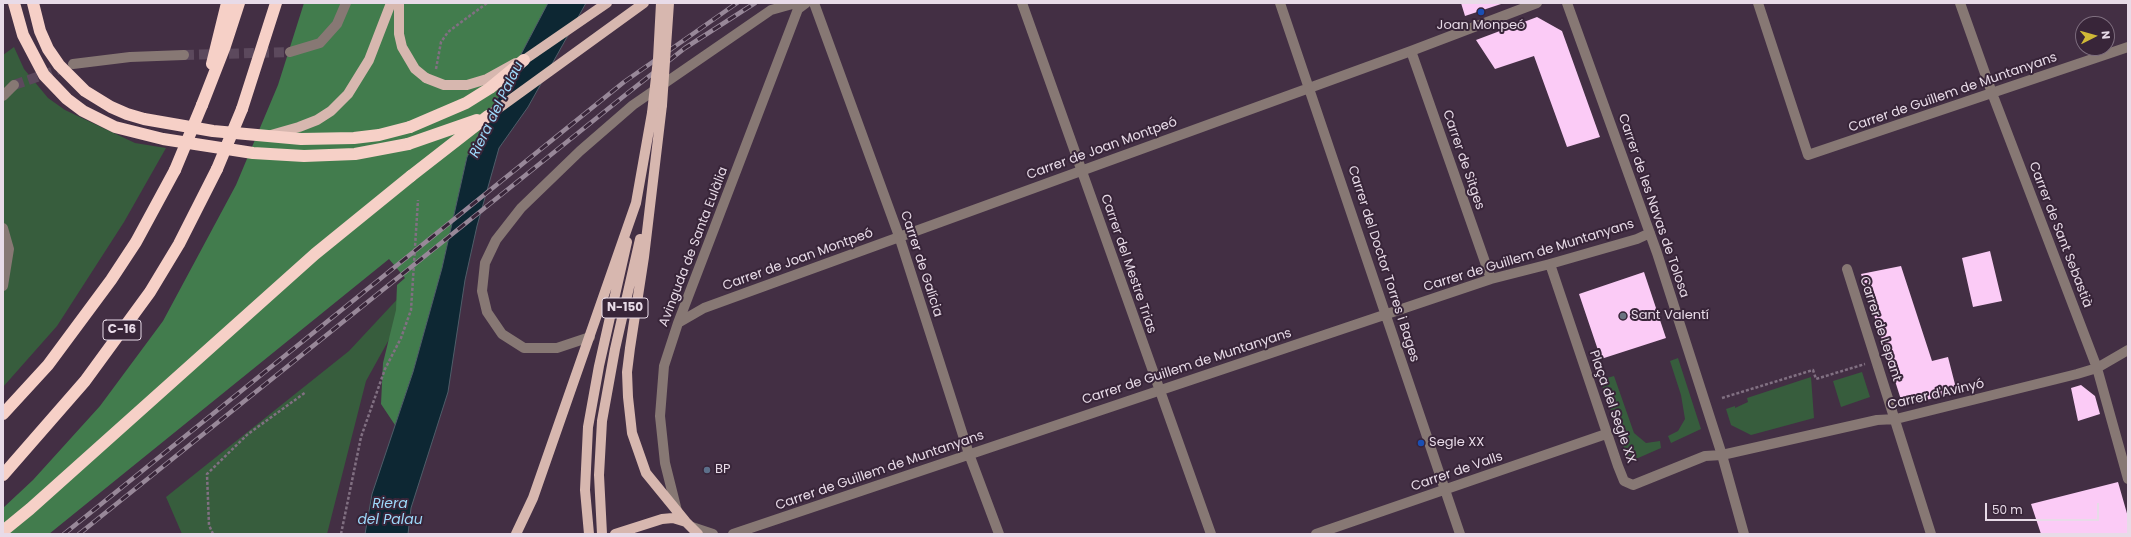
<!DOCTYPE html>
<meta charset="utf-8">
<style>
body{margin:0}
#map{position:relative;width:2131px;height:537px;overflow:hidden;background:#432f44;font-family:Poppins,sans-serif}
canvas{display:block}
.frame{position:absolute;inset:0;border:4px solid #e8dbe8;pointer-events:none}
.north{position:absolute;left:2075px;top:16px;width:40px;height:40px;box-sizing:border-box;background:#382539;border:1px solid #7e6e7f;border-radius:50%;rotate:84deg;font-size:11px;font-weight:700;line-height:16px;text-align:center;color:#e8dbe8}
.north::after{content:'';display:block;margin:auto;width:14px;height:18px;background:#cfb837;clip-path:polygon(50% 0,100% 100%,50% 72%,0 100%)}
.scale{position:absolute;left:1985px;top:503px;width:114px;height:18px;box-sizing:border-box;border:2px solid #e8dbe8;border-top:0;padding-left:5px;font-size:12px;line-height:14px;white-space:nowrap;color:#e8dbe8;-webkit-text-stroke:3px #382539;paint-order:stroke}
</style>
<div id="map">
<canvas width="2131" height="537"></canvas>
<div class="frame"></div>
<div class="north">N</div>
<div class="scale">50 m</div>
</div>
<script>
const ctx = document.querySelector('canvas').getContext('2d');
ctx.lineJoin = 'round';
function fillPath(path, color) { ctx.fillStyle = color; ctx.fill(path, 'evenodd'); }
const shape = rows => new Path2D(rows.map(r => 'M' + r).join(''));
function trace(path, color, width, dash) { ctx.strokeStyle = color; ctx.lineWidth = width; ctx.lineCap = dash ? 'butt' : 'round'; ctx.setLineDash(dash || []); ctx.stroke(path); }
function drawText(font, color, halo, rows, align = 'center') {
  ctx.font = font + ' Poppins,sans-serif'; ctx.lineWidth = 4; ctx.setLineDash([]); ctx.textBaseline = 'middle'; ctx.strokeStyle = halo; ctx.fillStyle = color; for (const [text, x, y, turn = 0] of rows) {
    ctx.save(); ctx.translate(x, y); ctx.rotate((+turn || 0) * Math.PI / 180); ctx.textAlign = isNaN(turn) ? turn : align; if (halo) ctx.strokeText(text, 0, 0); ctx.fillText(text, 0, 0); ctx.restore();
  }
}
fillPath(shape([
 [14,47,24,69,48,98,65,110,135,143,166,148,124,222,57,326,3,387,3,55],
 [404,292,397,325,366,381,327,534,182,534,166,497,349,351],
 [1678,358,1701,429,1671,443,1668,436,1678,431,1685,419,1681,395,1670,361],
 [1862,372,1870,397,1841,407,1833,381],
 [1614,376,1634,433,1646,443,1660,441,1661,448,1629,462,1600,380],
 [1811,377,1814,418,1751,435,1731,425,1726,409,1735,406,1735,408,1748,402,1747,398]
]), '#375d3d');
fillPath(shape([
 [304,3,548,3,467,157,442,268,413,372,395,425,381,404,383,363,396,310,397,285,405,278,389,259,49,534,3,534,3,508,33,480,100,406,163,321,236,185,278,85]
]), '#427c4d');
const water = shape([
 [548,3,586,3,528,107,499,148,477,226,465,280,448,392,411,508,408,534,365,534,372,494,413,372,442,268,467,157,548,3]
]);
fillPath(water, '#0d2733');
trace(water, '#4f5d69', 1);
fillPath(shape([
 [1461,3,1504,3,1465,16],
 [1537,17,1562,31,1600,137,1567,147,1534,56,1495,69,1476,40],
 [1990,251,2002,301,1973,307,1962,258],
 [1901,266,1932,361,1948,357,1957,392,1903,406,1861,274],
 [1644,272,1666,338,1601,359,1579,294],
 [2081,385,2095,396,2100,414,2078,421,2071,388],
 [2118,482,2128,517,2128,534,2041,534,2031,504]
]), '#fbcbf6');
trace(shape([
 [184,55,290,52],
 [14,85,69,66]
]), '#5c495d', 10, [10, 5]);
trace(shape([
 [436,69,441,42,448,32,487,3],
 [1722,398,1813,370,1816,379,1865,364],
 [213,534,209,525,207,474,248,434,306,392],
 [341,534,361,437,385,369,401,338,411,310,418,200]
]), '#817082', 2.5, [3, 2]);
trace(shape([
 [814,3,899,236,969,454,999,534],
 [1022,3,1211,534],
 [1280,3,1460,534],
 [1567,3,1657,253,1722,455,1744,534],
 [1758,3,1808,155,2128,47],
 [1960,3,1992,93,2097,368,2128,479],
 [1411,51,1491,279],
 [290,52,320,43,337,24,346,3],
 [73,64,130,57,184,55],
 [3,96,14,85],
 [3,228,9,249,3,286],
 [1550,264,1618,466,1624,481,1633,485,1705,456,1722,455,1877,420,1896,419,2077,374,2097,368,2128,350],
 [1847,269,1931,534],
 [678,323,704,308,1411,51,1537,3],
 [590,337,557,348,524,348,502,334,487,312,482,291,485,263,496,240,521,208,580,151,633,105,771,10,796,3],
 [677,511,665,463,660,416,664,366,678,323,798,9,806,3],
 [692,527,713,534],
 [733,534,1491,279,1550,264,1637,239,1650,233],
 [1316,534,1606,434]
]), '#877874', 10);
trace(shape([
 [399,3,399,34,402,47,415,69,426,78],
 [524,60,607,3],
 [662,105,644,257,630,348,627,372,628,397,632,433,646,473,686,522,698,534],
 [488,116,644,3],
 [271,135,299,127,317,120,331,111,348,94,369,60,391,3],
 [516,534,533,498,636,203,652,113],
 [589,534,585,490,588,427,599,366,627,242],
 [602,534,599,475,602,421,615,349,640,239],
 [615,534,662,519,673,518,686,522]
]), '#d7b7af', 10);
trace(shape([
 [14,3,23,35,44,75,67,99,83,111,115,127,163,139,253,153,304,156,355,154,408,144],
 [33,3,40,31,48,49,59,65,85,91,111,107,127,114,144,119,213,131,301,139,354,138,379,135,410,127],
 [212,64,227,3],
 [202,105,225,46,239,3],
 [242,109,276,3],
 [3,414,48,365,111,280,136,242,175,170],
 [3,475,85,381,150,292,179,244,217,169],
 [3,531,30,509,315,254,411,176]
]), '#f6d0c7', 12);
const rail = shape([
 [64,534,624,82,737,3],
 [79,534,629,92,685,48,755,3]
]);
trace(rail, '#988899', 4.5);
trace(rail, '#382539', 3, [9]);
trace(shape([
 [426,78,444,85,467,85,487,79,516,63],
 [662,105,669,3],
 [652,113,658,59,661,3]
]), '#d7b7af', 10);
trace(shape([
 [410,127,466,103,490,88,524,60],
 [408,144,477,120],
 [217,169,242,109],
 [175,170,202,105],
 [411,176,488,116]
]), '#f6d0c7', 12);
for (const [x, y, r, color] of [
 [1481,12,4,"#1a4fb4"],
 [1623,316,4,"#6b7280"],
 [1421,443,4,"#1a4fb4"],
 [707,470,4,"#5c6f8a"]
]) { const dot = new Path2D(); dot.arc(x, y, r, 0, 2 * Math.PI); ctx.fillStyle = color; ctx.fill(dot); trace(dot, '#382539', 1.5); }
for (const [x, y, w] of [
 [625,308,46],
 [122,330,38]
]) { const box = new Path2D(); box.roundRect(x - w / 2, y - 10, w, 20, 3); ctx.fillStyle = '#382539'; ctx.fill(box); trace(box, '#e8dbe8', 1); }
drawText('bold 12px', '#e8dbe8', null, [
 ["N-150",625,308],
 ["C-16",122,330]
]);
drawText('13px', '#e8dbe8', '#382539', [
 ["Joan Monpeó",1481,26,"center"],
 ["Sant Valentí",1631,316],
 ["Segle XX",1429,443],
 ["BP",715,470]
], 'left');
drawText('13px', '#e8dbe8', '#382539', [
 ["Carrer de Guillem de Muntanyans",1953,93,-19],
 ["Carrer de Joan Montpeó",1102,149,-20],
 ["Carrer de Sitges",1463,160,71],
 ["Carrer de les Navas de Tolosa",1653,206,71],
 ["Carrer de Sant Sebastià",2060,235,69],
 ["Avinguda de Santa Eulàlia",694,247,-69],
 ["Carrer de Guillem de Muntanyans",1529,256,-17],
 ["Carrer de Joan Montpeó",798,260,-20],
 ["Carrer de Galícia",921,264,72],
 ["Carrer del Mestre Trias",1128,264,71],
 ["Carrer del Doctor Torres i Bages",1383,264,72],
 ["Carrer de Lepant",1880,329,72],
 ["Carrer de Guillem de Muntanyans",1187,367,-18],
 ["Carrer d'Avinyó",1936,395,-13],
 ["Plaça del Segle XX",1612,407,71],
 ["Carrer de Guillem de Muntanyans",880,471,-19],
 ["Carrer de Valls",1457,472,-19]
]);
drawText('italic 14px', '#9dd9fa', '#382539', [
 ["Riera del Palau",497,110,-64],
 ["Riera",390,504],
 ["del Palau",390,520]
]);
</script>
